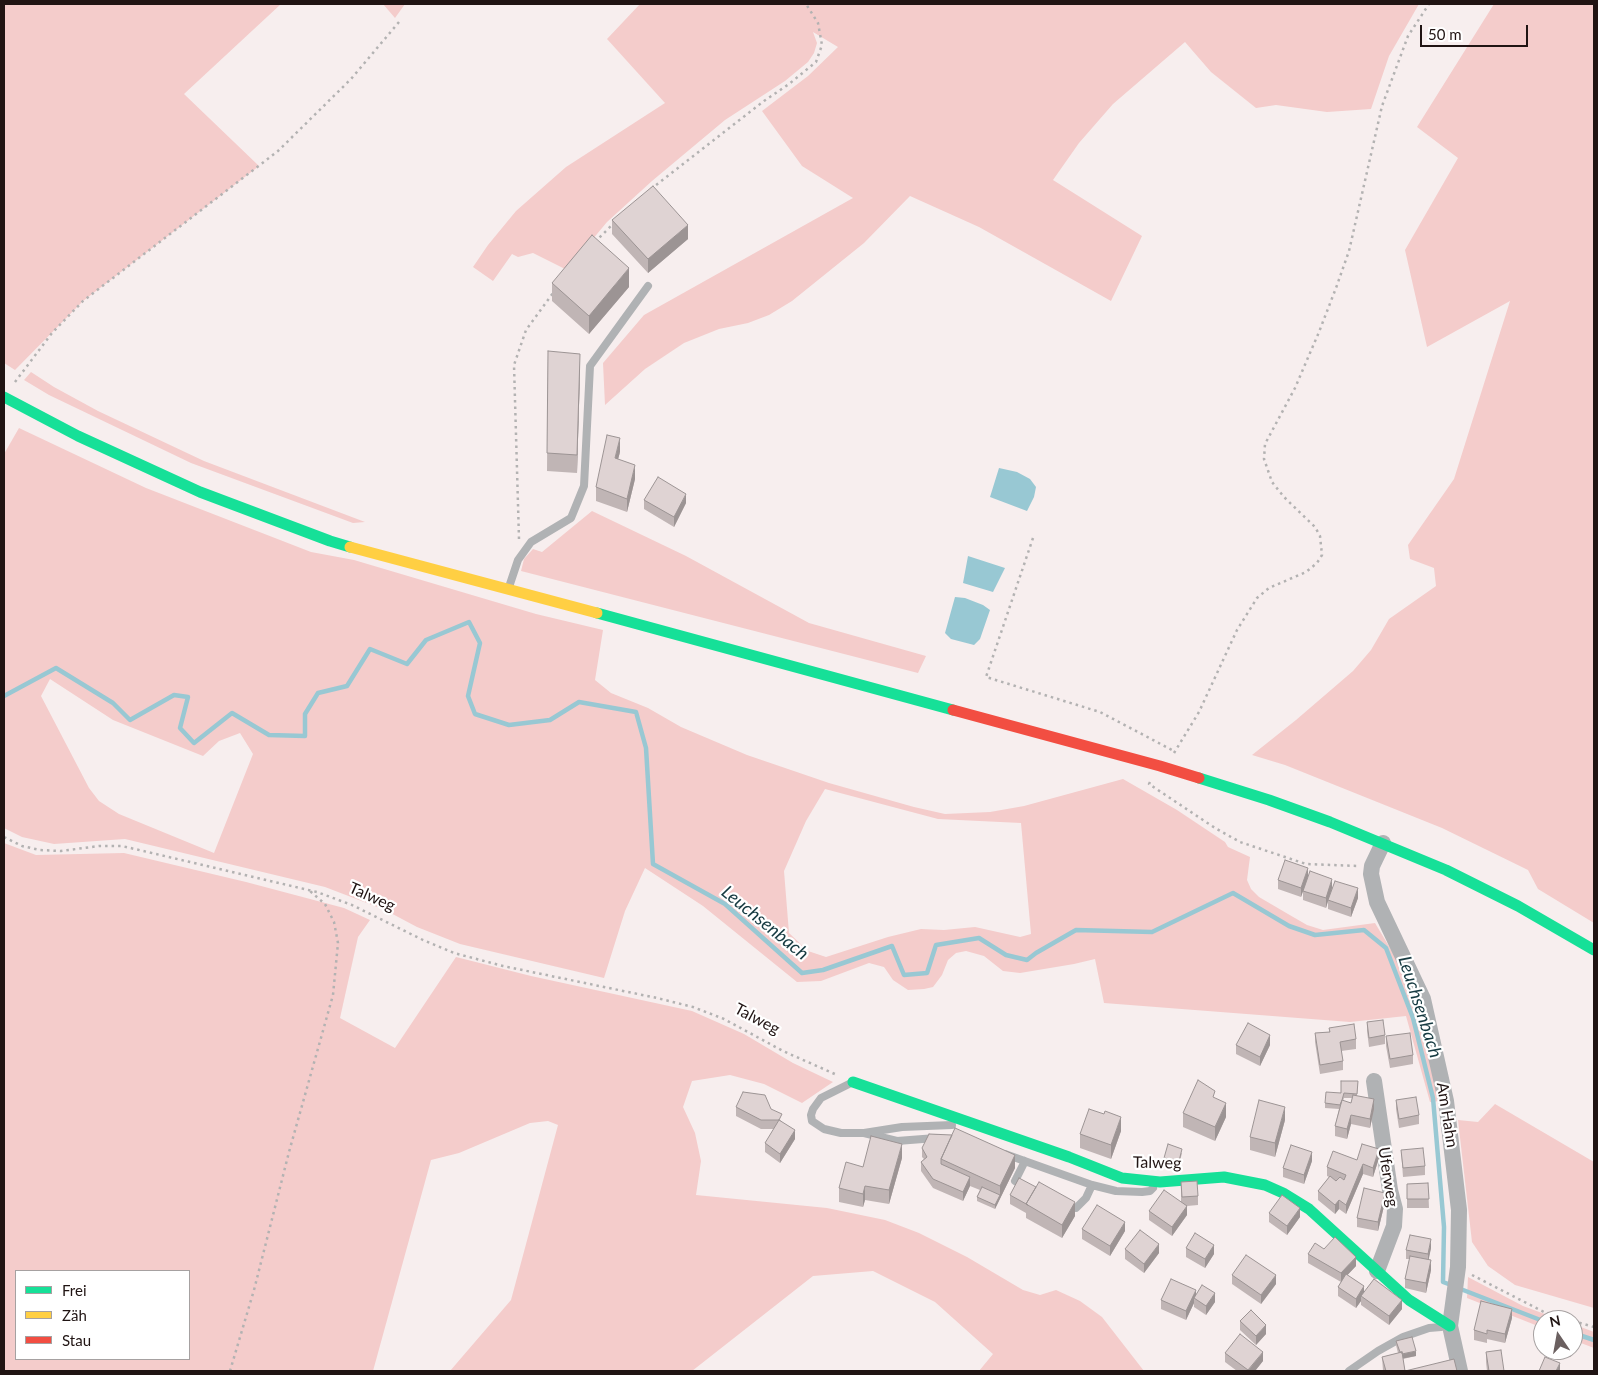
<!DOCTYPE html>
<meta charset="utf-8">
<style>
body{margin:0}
#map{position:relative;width:1598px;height:1375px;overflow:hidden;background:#f7eeee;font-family:Lato,sans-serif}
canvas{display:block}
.frame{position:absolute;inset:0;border:5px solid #201413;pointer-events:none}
.legend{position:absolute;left:15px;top:1270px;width:175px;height:90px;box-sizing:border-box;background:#fff;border:1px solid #a6a1a1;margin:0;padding:6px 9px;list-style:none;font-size:15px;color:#201413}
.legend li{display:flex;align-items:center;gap:10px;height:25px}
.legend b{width:25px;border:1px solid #a6a1a1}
.north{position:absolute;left:1533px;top:1310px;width:50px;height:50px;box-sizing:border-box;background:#fff;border:1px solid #a6a1a1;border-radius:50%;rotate:348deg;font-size:14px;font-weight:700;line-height:20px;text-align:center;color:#201413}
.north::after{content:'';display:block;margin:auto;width:18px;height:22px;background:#6b6060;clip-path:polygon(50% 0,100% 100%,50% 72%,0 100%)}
.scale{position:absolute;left:1420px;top:25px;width:108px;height:22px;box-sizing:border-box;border:2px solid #201413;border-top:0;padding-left:6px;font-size:15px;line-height:18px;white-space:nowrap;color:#201413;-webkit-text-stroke:4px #fff;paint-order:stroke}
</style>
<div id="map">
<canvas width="1598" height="1375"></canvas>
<div class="frame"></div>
<ul class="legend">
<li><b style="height:6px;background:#16e098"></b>Frei</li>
<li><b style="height:6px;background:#ffcf43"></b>Zäh</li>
<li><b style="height:6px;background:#f24e42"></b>Stau</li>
</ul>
<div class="north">N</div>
<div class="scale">50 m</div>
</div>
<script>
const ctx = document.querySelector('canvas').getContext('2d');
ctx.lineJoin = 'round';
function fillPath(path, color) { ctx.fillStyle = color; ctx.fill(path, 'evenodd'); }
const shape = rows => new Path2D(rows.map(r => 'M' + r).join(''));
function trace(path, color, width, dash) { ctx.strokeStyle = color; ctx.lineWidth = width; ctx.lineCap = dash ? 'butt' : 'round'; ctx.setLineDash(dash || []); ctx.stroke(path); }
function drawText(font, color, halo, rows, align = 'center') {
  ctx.font = font + ' Lato,sans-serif'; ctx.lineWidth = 4.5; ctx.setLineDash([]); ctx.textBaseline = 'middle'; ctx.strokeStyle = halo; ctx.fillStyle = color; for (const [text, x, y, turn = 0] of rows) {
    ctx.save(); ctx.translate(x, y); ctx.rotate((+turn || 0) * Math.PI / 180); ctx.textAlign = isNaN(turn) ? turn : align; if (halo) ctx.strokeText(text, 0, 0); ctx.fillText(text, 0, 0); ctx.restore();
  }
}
fillPath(shape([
 [4,4,281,4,184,94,259,166,83,301,15,370,4,363],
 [383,4,405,4,395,18],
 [640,4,1419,4,1389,56,1371,109,1327,112,1276,105,1256,108,1211,72,1185,42,1113,104,1079,143,1053,180,1142,236,1111,301,979,227,910,196,864,243,792,301,769,315,748,323,719,329,684,343,645,369,605,405,603,363,644,315,853,198,802,166,762,111,808,76,838,47,813,32,817,43,814,53,808,62,785,81,725,120,652,181,607,222,567,270,533,253,518,257,512,254,493,281,473,267,488,245,516,211,566,167,665,103,607,39],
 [1494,4,1594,4,1594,923,1538,889,1528,870,1442,828,1285,765,1252,755,1296,720,1353,671,1371,650,1389,619,1436,586,1434,568,1410,559,1408,545,1454,479,1510,301,1427,347,1405,250,1458,158,1417,127],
 [31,372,54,387,98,411,204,461,365,522,353,523,191,463,49,395,24,380],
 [19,428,146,488,311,552,354,560,536,614,603,630,595,680,611,693,648,708,681,727,747,755,829,783,914,807,945,814,990,812,1024,806,1123,779,1177,810,1225,842,1228,847,1250,857,1247,880,1251,889,1259,897,1288,914,1307,925,1323,930,1375,923,1405,973,1419,1013,1441,1101,1430,1102,1406,1016,1350,1022,1104,1003,1095,959,1074,964,1020,973,1003,971,984,956,966,951,956,953,948,960,942,975,933,987,924,989,908,990,893,980,884,967,869,963,821,981,797,982,703,906,645,868,625,911,604,978,460,944,417,927,385,910,325,887,125,839,54,844,22,837,4,828,4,454],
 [50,679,113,720,203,756,219,741,240,733,253,754,214,853,119,814,99,801,89,788,41,696],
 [825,789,938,819,1021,823,1031,934,1020,937,975,927,944,930,921,929,888,937,826,957,808,951,789,933,784,871,806,821],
 [592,511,686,556,809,623,926,656,918,673,521,571,524,559,533,549,542,552],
 [4,843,36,855,124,853,246,882,344,908,370,920,358,937,340,1018,395,1048,456,957,531,976,692,1011,744,1034,793,1063,833,1082,802,1103,764,1084,730,1075,692,1081,683,1107,695,1133,701,1161,696,1195,827,1208,885,1220,919,1233,967,1257,1023,1290,1040,1295,1056,1290,1080,1301,1102,1317,1144,1371,979,1371,993,1354,935,1302,873,1271,813,1276,692,1371,450,1371,511,1300,558,1125,548,1121,530,1123,459,1153,431,1160,373,1371,4,1371],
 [16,1271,189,1271,189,1359,16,1359],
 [1495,1104,1594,1162,1594,1308,1515,1285,1488,1266,1472,1242,1458,1120,1478,1122],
 [1468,1277,1523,1306,1561,1320,1543,1320,1543,1328,1467,1298],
 [1573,1324,1594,1332,1594,1348,1573,1340]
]), '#f4cccb');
fillPath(shape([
 [999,468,1017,472,1030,479,1036,487,1034,497,1027,511,990,497],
 [968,556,1005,568,993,592,963,583],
 [955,597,965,598,983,605,990,610,980,639,974,645,951,639,945,633]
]), '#98c8d3');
trace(shape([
 [4,696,56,668,113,703,130,720,174,695,188,697,180,728,194,743,232,713,269,735,305,736,305,714,318,693,347,686,370,649,407,664,426,640,469,622,480,643,468,696,475,714,509,725,550,720,579,702,636,712,646,748,653,864,725,904,802,973,823,970,892,946,904,975,927,973,936,945,979,938,1006,955,1027,960,1036,953,1076,930,1152,932,1233,893,1289,926,1315,935,1364,930,1386,948,1413,1018,1433,1098,1444,1227,1443,1282,1451,1285],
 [1458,1288,1543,1321],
 [1573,1333,1594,1340]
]), '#98c8d3', 4.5);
trace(shape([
 [651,189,764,101,789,84,816,62,822,45,818,23,806,4],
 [595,242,614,223],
 [15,382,52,333,83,301,278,151,351,79,399,22],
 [1033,538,986,677,1100,712,1172,750],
 [519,539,514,365,526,330,553,293],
 [1174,753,1199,712,1237,630,1257,598,1269,588,1306,572,1317,563,1322,555,1320,536,1315,527,1284,497,1272,482,1264,459,1265,444,1295,388,1319,332,1336,288,1349,251,1382,106,1408,36,1429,4],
 [1150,782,1149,784,1215,828,1240,842,1306,864,1358,866],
 [4,837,22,846,40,850,61,851,99,846,122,846,317,892,352,905,423,940,454,953,503,966,657,998,693,1007,724,1019,783,1051,837,1075],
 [1472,1275,1544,1312,1570,1320],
 [1573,1321,1594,1327],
 [230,1371,254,1290,289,1152,333,995,338,943,334,922,325,904,310,891]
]), '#b3b2b2', 2.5, [2.5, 4]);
trace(shape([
 [509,587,518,560,531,542,571,518,584,486,590,366,648,286],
 [851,1083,821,1098,813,1109,811,1115,812,1121,824,1129,841,1133,864,1133,902,1127,952,1125],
 [864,1133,897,1141,936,1138],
 [1005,1154,1092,1185,1116,1191,1142,1192,1150,1191,1153,1188],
 [1024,1186,1015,1181,1025,1161],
 [1066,1205,1076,1208,1086,1198,1092,1185],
 [1349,1371,1378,1351,1403,1337,1429,1328,1441,1327]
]), '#b0b2b4', 8);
trace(shape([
 [1383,843,1372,866,1371,874,1377,902,1423,999,1446,1101,1459,1210,1458,1267,1450,1326,1460,1371],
 [1374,1081,1390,1190,1395,1209,1394,1226,1377,1271]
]), '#b0b2b4', 16);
trace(shape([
 [4,397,78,436,200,492,330,541,350,547],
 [597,613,953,710],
 [1199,778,1269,800,1330,822,1446,870,1518,906,1594,950],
 [853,1082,1069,1157,1122,1178,1160,1182,1224,1177,1265,1185,1283,1193,1309,1209,1409,1300,1450,1326]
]), '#16e098', 11);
trace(shape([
 [350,547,597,613]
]), '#ffcf43', 11);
trace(shape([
 [953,710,1160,766,1199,778]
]), '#f24e42', 11);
fillPath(shape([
 [612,220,688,239,648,273,612,234],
 [552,283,629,287,589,334,552,301],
 [548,351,580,372,577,473,547,471],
 [620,452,618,459,635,479,627,512,596,501,596,487],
 [644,500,686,503,674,527,644,509],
 [1308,877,1332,888,1358,898,1351,917,1328,909,1328,900,1326,908,1303,900,1303,891,1301,897,1278,889,1278,880],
 [1367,1022,1385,1035,1385,1044,1369,1047,1367,1031],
 [1329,1028,1356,1039,1356,1049,1341,1051,1343,1061,1343,1070,1320,1074,1315,1042,1315,1033,1329,1032],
 [1386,1036,1413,1055,1413,1064,1390,1068,1386,1046],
 [1236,1045,1270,1045,1260,1066,1236,1054],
 [1358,1081,1357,1096,1374,1109,1370,1128,1351,1124,1347,1139,1335,1136,1335,1126,1339,1109,1325,1108,1325,1103],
 [1344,1098,1352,1098,1351,1103,1343,1101],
 [1396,1100,1419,1115,1419,1124,1399,1128,1396,1109],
 [736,1107,771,1109,782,1122,795,1139,780,1163,765,1152,765,1143,774,1129,761,1129,736,1116],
 [1183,1113,1226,1117,1215,1141,1183,1127],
 [1285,1120,1275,1157,1250,1150,1250,1137],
 [1121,1131,1111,1159,1080,1148,1080,1134],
 [922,1148,1015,1168,995,1209,977,1201,977,1197,980,1190,970,1186,963,1201,933,1188,921,1171,921,1162,924,1159,922,1157],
 [1401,1150,1425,1166,1425,1175,1403,1177],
 [1182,1153,1179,1165,1164,1162,1164,1158],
 [902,1158,889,1204,865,1200,863,1207,839,1202,839,1188,863,1167],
 [1379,1158,1373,1177,1363,1174,1346,1214,1339,1209,1335,1214,1318,1200,1318,1191,1329,1177,1327,1176,1327,1167,1357,1160],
 [1312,1161,1304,1184,1283,1177,1283,1168],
 [1181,1182,1198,1196,1198,1205,1187,1206,1187,1215,1172,1236,1149,1220,1149,1211,1181,1202],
 [1428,1183,1429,1208,1407,1208,1407,1184],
 [1010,1195,1075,1216,1062,1238,1026,1218,1026,1213,1010,1204],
 [1385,1202,1378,1231,1357,1227,1357,1218],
 [1269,1213,1300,1217,1287,1235,1269,1222],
 [1082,1229,1125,1231,1110,1256,1082,1239],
 [1186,1248,1214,1254,1205,1268,1186,1257],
 [1431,1248,1428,1260,1431,1270,1426,1293,1405,1288,1405,1279,1410,1259,1406,1259,1406,1250],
 [1125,1249,1159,1253,1144,1273,1125,1259],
 [1308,1254,1356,1266,1347,1275,1364,1291,1402,1309,1389,1325,1361,1305,1361,1301,1356,1308,1338,1296,1338,1287,1341,1282,1308,1263],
 [1232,1275,1276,1284,1261,1304,1232,1284],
 [1196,1295,1215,1302,1206,1315,1194,1307,1194,1303,1186,1320,1161,1309,1161,1300],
 [1512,1318,1505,1343,1487,1339,1487,1343,1474,1340,1474,1330],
 [1240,1321,1266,1334,1256,1345,1240,1330],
 [1396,1341,1416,1356,1403,1359,1405,1371,1457,1371,1383,1371,1382,1357,1398,1353,1396,1345],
 [1554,1350,1571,1350,1571,1357,1555,1358],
 [1486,1352,1504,1371,1487,1371,1486,1362],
 [1225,1353,1263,1361,1255,1371,1237,1371,1225,1362]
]), '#c0b5b5');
fillPath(shape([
 [688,225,688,239,648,273,648,259],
 [629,268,629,287,589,334,589,316],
 [580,354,580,372,577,473,577,455],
 [620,438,620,452,615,471,615,458],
 [635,465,635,479,627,512,627,499],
 [686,494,686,503,674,527,674,517],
 [1308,868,1308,877,1301,897,1301,888],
 [1332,879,1332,888,1326,908,1326,898],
 [1358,888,1358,898,1351,917,1351,908],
 [1270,1035,1270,1045,1260,1066,1260,1057],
 [1374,1099,1374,1109,1370,1128,1370,1119],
 [1226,1103,1226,1117,1215,1141,1215,1127],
 [1285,1107,1285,1120,1275,1157,1275,1143],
 [1351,1115,1351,1124,1347,1139,1347,1129],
 [1121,1117,1121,1131,1111,1159,1111,1145],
 [795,1130,795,1139,780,1163,780,1154],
 [902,1144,902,1158,889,1204,889,1190],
 [1379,1149,1379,1158,1373,1177,1373,1168],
 [1312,1152,1312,1161,1304,1184,1304,1175],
 [1015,1155,1015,1168,995,1209,995,1205,1000,1195,1000,1186],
 [1363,1164,1363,1174,1346,1214,1346,1205],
 [970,1177,970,1186,963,1201,963,1192],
 [865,1186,865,1200,863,1207,863,1194],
 [1385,1193,1385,1202,1378,1231,1378,1222],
 [1339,1200,1339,1209,1335,1214,1335,1205],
 [1075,1202,1075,1216,1062,1238,1062,1225],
 [1187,1206,1187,1215,1172,1236,1172,1227],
 [1300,1208,1300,1217,1287,1235,1287,1226],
 [1125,1222,1125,1231,1110,1256,1110,1246],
 [1431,1239,1431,1248,1428,1263,1428,1254],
 [1159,1244,1159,1253,1144,1273,1144,1264],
 [1214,1245,1214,1254,1205,1268,1205,1259],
 [1356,1257,1356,1266,1341,1282,1341,1273],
 [1431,1260,1431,1270,1426,1293,1426,1283],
 [1276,1275,1276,1284,1261,1304,1261,1295],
 [1364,1286,1364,1296,1361,1296,1361,1301,1356,1308,1356,1299],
 [1196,1290,1196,1299,1194,1298,1194,1303,1186,1320,1186,1311],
 [1215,1293,1215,1302,1206,1315,1206,1306],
 [1402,1300,1402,1309,1389,1325,1389,1316],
 [1512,1309,1512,1318,1505,1343,1505,1334],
 [1266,1325,1266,1334,1256,1345,1256,1336],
 [1416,1351,1416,1356,1400,1359,1400,1355],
 [1263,1352,1263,1361,1255,1371,1248,1371],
 [1560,1363,1560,1371,1556,1371]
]), '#9c9494');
const building = shape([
 [653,186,688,225,648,259,612,220,653,186],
 [592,235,629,268,589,316,552,283,592,235],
 [548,351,580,354,577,455,547,453,548,351],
 [607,435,620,438,615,458,635,465,627,499,596,487,607,435],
 [658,477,686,494,674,517,644,500,658,477],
 [1285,860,1308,868,1301,888,1278,880,1285,860],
 [1310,871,1332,879,1326,898,1303,891,1310,871],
 [1335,881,1358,888,1351,908,1328,900,1335,881],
 [1383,1020,1385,1035,1369,1038,1367,1022,1383,1020],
 [1248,1023,1270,1035,1260,1057,1236,1045,1248,1023],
 [1354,1024,1356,1039,1340,1042,1343,1061,1320,1065,1315,1033,1330,1032,1329,1028,1354,1024],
 [1410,1033,1413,1055,1390,1059,1386,1036,1410,1033],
 [1198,1080,1215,1091,1213,1097,1226,1103,1215,1127,1183,1113,1198,1080],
 [1341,1081,1358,1081,1357,1094,1344,1093,1342,1100,1340,1105,1325,1103,1326,1092,1341,1093,1341,1081],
 [743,1092,765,1095,771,1109,782,1114,779,1120,761,1120,736,1107,743,1092],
 [1353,1095,1374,1099,1370,1119,1351,1115,1347,1129,1335,1126,1342,1100,1351,1103,1353,1095],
 [1416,1097,1419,1115,1399,1119,1396,1100,1416,1097],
 [1259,1100,1285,1107,1275,1143,1250,1137,1259,1100],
 [1089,1109,1104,1114,1105,1111,1121,1117,1111,1145,1080,1134,1089,1109],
 [779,1120,795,1130,780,1154,765,1143,779,1120],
 [955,1128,1015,1155,1000,1186,941,1159,955,1128],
 [929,1134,952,1135,941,1159,941,1164,970,1177,963,1192,933,1179,921,1162,927,1157,922,1148,929,1134],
 [871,1136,902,1144,889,1190,865,1186,863,1194,839,1188,846,1162,863,1167,871,1136],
 [1168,1144,1182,1149,1179,1161,1164,1158,1168,1144],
 [1362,1144,1379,1149,1373,1168,1363,1164,1346,1205,1339,1200,1335,1205,1318,1191,1330,1176,1336,1181,1340,1177,1344,1180,1346,1175,1327,1167,1333,1151,1357,1160,1362,1144],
 [1291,1145,1312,1152,1304,1175,1283,1168,1291,1145],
 [1423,1148,1425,1166,1403,1168,1401,1150,1423,1148],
 [1019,1178,1036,1187,1026,1204,1028,1205,1010,1195,1019,1178],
 [1197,1181,1198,1196,1182,1197,1181,1182,1197,1181],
 [1039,1182,1075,1202,1062,1225,1026,1204,1039,1182],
 [1428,1183,1429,1199,1407,1199,1407,1184,1428,1183],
 [982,1187,1000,1195,995,1205,977,1197,982,1187],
 [1364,1188,1385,1193,1378,1222,1357,1218,1364,1188],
 [1164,1190,1187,1206,1172,1227,1149,1211,1164,1190],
 [1282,1195,1300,1208,1287,1226,1269,1213,1282,1195],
 [1097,1205,1125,1222,1110,1246,1082,1229,1097,1205],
 [1140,1230,1159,1244,1144,1264,1125,1249,1140,1230],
 [1195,1233,1214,1245,1205,1259,1186,1248,1195,1233],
 [1410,1235,1431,1239,1428,1254,1406,1250,1410,1235],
 [1335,1237,1356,1257,1341,1273,1308,1254,1315,1243,1324,1249,1335,1237],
 [1246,1255,1276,1275,1261,1295,1232,1275,1246,1255],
 [1410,1256,1431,1260,1426,1283,1405,1279,1410,1256],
 [1346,1274,1364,1286,1356,1299,1338,1287,1346,1274],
 [1171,1279,1196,1290,1186,1311,1161,1300,1171,1279],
 [1374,1279,1402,1300,1389,1316,1361,1296,1374,1279],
 [1202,1285,1215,1293,1206,1306,1194,1298,1202,1285],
 [1481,1301,1512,1309,1505,1334,1487,1330,1487,1334,1474,1330,1481,1301],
 [1251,1310,1266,1325,1256,1336,1240,1321,1251,1310],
 [1240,1334,1263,1352,1248,1370,1225,1353,1240,1334],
 [1412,1337,1416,1351,1402,1354,1402,1352,1400,1352,1396,1341,1412,1337],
 [1501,1350,1504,1371,1489,1371,1486,1352,1501,1350],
 [1402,1352,1405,1371,1454,1359,1457,1371,1386,1371,1382,1357,1402,1352],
 [1545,1357,1560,1363,1556,1371,1539,1371,1545,1357]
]);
fillPath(building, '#dfd3d3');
trace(building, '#9c9494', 1);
drawText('16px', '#201413', '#fff', [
 ["Talweg",372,897,24],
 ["Talweg",757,1019,28],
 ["Am Hahn",1447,1115,81],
 ["Talweg",1157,1163,1],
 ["Uferweg",1388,1177,81]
]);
drawText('italic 18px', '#163a41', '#fff', [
 ["Leuchsenbach",765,923,39],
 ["Leuchsenbach",1420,1007,72]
]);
</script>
